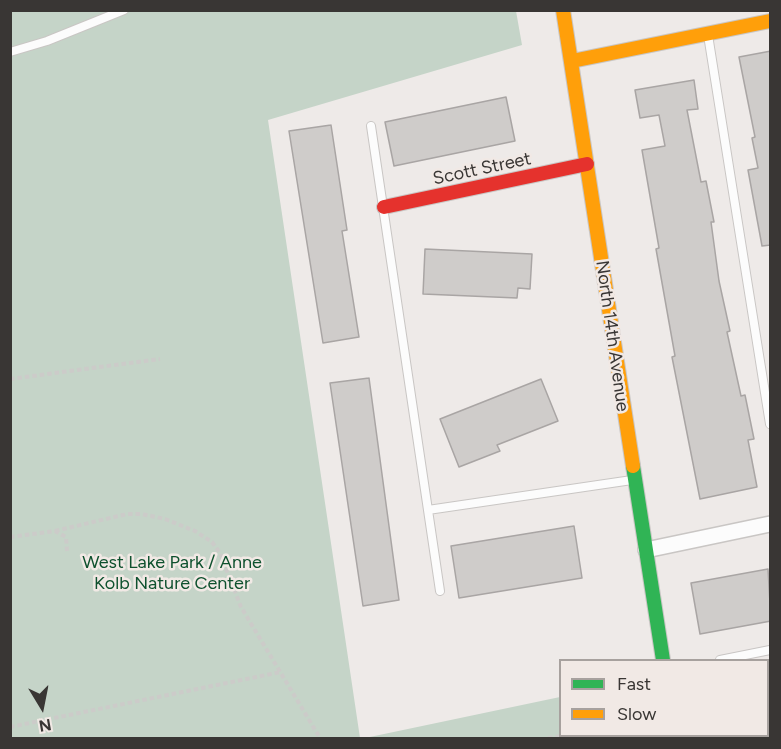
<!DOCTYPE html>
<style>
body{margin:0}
#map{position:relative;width:781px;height:749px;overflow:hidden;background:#eeeae8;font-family:Figtree,sans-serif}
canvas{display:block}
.frame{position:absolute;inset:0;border:12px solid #393634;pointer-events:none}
.legend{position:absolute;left:559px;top:659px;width:210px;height:78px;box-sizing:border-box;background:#f1e9e5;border:2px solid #a7a19e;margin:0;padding:8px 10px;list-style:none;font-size:18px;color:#393634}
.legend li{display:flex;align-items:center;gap:12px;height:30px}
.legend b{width:30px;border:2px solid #a7a19e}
.north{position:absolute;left:12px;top:677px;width:60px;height:60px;-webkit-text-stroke:4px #f1e9e5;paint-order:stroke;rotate:170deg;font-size:16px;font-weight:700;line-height:24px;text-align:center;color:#393634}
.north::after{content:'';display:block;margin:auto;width:21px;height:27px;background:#393634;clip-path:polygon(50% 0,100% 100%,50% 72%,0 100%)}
</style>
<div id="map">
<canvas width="781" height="749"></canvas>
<div class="frame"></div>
<ul class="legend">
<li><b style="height:8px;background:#30b455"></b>Fast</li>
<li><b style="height:8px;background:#ff9f0a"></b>Slow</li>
</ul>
<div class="north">N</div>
</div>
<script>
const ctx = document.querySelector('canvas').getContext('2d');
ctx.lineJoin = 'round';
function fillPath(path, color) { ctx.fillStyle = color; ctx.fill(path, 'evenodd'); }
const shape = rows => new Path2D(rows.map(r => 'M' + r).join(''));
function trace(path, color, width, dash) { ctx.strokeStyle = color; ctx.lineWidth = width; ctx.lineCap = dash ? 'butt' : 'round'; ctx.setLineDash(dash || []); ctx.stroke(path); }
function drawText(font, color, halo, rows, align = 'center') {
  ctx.font = font + ' Figtree,sans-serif'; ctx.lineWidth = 5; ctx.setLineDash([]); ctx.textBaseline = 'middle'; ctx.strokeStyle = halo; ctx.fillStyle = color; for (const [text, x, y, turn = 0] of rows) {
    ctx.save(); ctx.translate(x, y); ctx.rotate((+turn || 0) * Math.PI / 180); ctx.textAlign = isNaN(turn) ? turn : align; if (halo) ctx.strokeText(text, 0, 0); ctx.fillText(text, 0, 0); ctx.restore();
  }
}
fillPath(shape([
 [10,11,516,11,522,45,268,120,360,738,11,738],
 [560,697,560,736,641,736,641,738,365,738]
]), '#c5d4c8');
const building = shape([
 [771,51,771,245,762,246,748,170,758,168,752,138,755,137,739,57,771,51],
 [694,80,698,109,687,110,701,182,706,181,714,222,711,222,719,281,730,331,727,332,741,396,745,395,754,439,748,440,757,487,700,499,672,357,675,356,656,249,659,248,642,150,665,146,659,115,640,118,635,90,694,80],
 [506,97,515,141,394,166,385,122,506,97],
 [331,125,347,230,342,231,359,337,323,343,289,131,331,125],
 [425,249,532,254,530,289,518,288,517,298,423,294,425,249],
 [369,378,399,600,363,606,330,383,369,378],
 [541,379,558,421,497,445,500,451,459,467,440,419,541,379],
 [574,526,582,578,459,598,451,546,574,526],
 [768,569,771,621,700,634,691,583,768,569]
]);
fillPath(building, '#cfccca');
trace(building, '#a9a5a4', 1.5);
const lane = shape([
 [708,35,770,424],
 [10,52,47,41,124,10],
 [371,126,440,591],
 [428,510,632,480],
 [720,660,770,650],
 [768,724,770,724]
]);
const street = shape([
 [646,550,770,524],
 [673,736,673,738]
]);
const fast = shape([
 [633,466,663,660]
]);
const slow = shape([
 [563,10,633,466],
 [572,61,770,21]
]);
const jam = shape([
 [384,207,587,164]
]);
trace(lane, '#c9c6c4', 10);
trace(street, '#c9c6c4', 18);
trace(fast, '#c9c6c4', 16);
trace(slow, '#c9c6c4', 16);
trace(jam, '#c9c6c4', 16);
trace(shape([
 [10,379,160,359],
 [55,531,127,514,142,514,165,519,195,531,212,542,220,553,241,607,320,738],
 [10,537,55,531,66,537,67,551],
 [10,727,281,672],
 [548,738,562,736]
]), '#cccbc9', 4, [4.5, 3]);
trace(lane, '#fcfcfc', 8);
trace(street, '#fcfcfc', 15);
trace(fast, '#30b455', 14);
trace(slow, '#ff9f0a', 14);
trace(jam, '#e5322d', 14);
drawText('18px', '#393634', '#f1e9e5', [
 ["Scott Street",482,169,-12],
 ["North 14th Avenue",612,336,82]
]);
drawText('18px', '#0e512e', '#f1e9e5', [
 ["West Lake Park / Anne",172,563],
 ["Kolb Nature Center",172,584]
]);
</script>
